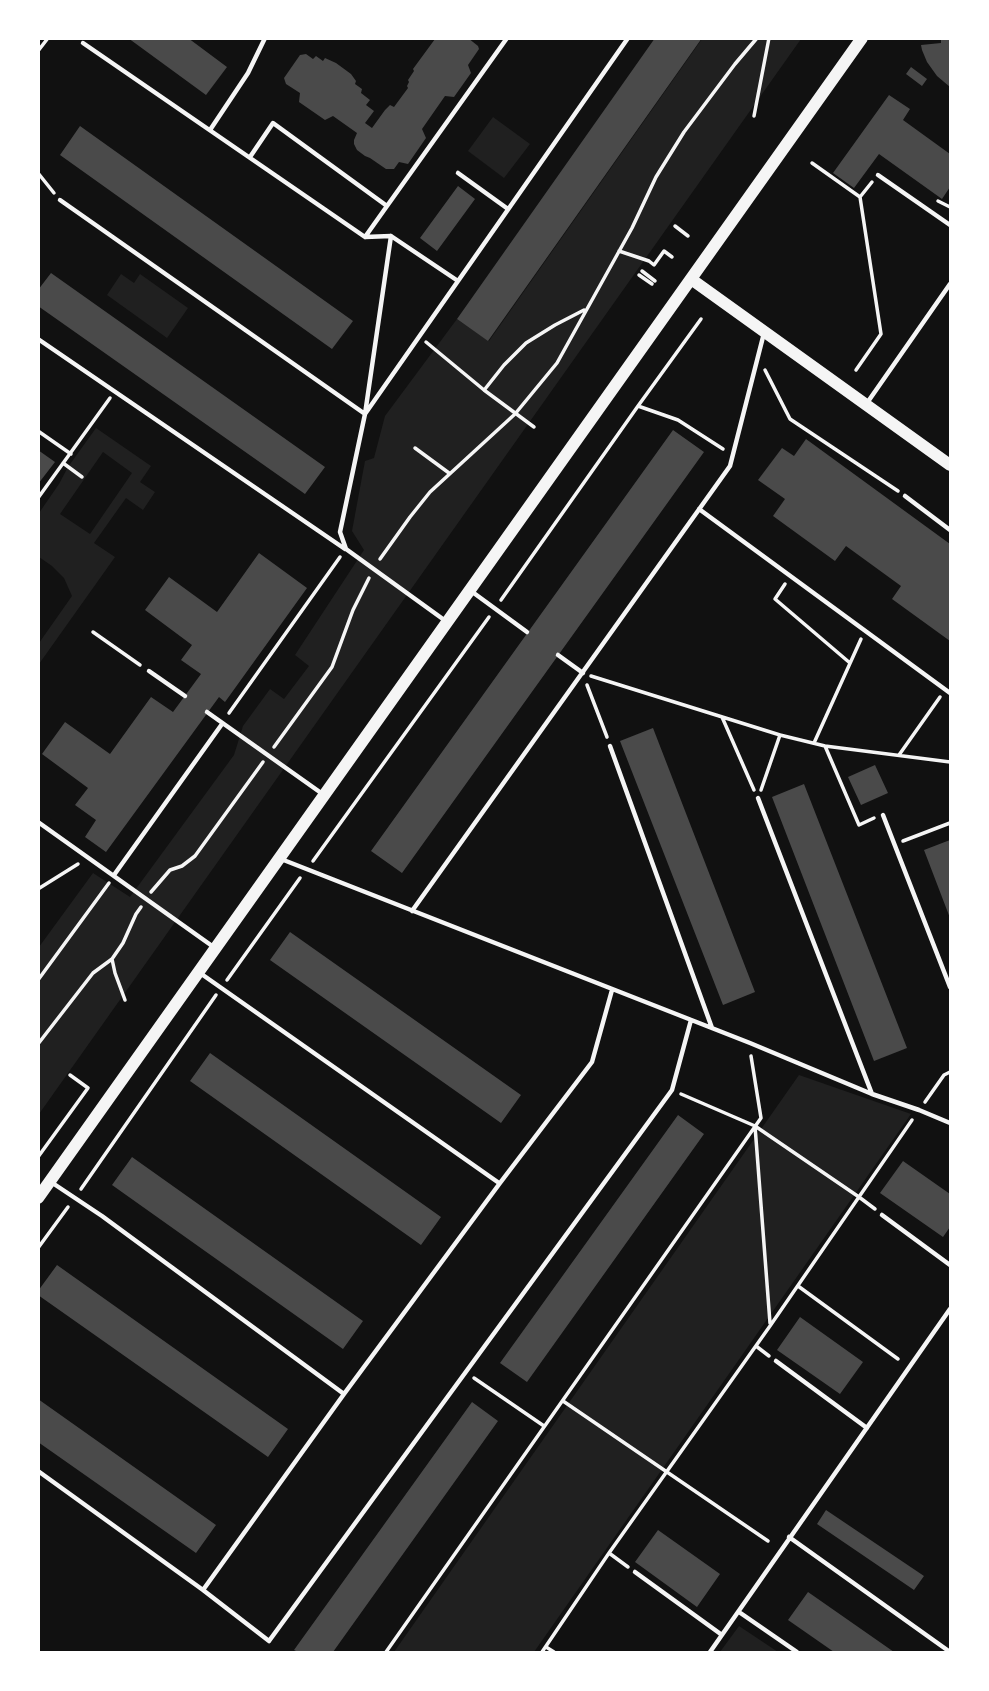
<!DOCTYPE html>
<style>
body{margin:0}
#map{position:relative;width:989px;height:1691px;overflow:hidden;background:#111;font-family:Barlow,sans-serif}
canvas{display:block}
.frame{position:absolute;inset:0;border:40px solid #fff;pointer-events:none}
</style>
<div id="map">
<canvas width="989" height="1691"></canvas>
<div class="frame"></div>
</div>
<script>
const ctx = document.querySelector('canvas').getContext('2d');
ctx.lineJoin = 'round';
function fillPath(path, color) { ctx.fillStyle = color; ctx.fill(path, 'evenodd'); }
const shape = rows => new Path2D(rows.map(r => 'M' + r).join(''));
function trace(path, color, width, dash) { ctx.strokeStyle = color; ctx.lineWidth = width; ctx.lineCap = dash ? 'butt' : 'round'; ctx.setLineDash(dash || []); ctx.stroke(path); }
fillPath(shape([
 [702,39,801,39,39,1114,39,947,93,873,130,897,234,755,243,726,270,689,284,699,309,666,295,655,364,550,352,531,365,461,374,458,385,416,457,319,489,341],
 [493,117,530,144,504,178,468,151],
 [121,274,134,283,140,274,188,308,167,338,107,295],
 [96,428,151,466,140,482,155,492,143,510,126,498,94,543,115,557,39,664,39,643,72,596,64,578,52,566,39,557,39,513,59,484,68,467],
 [103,452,132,473,90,534,60,514],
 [799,1075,911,1114,534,1652,394,1652],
 [739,1626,778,1652,720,1652]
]), '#202020');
fillPath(shape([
 [128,38,188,38,227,67,206,95],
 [468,38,478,46,479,49,468,65,471,73,454,97,445,96,422,129,426,138,408,164,399,162,394,169,386,169,370,158,365,156,357,150,354,144,354,140,357,133,333,116,325,120,299,102,300,93,286,84,284,78,300,55,306,54,313,59,316,56,323,61,325,58,336,63,351,74,356,81,355,84,362,89,361,93,370,100,366,105,374,111,365,123,372,128,385,110,390,105,394,107,408,88,407,86,409,82,408,80,414,71,413,69,435,39],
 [655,38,702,38,488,341,457,319],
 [941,38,950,38,950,87,937,76,927,62,922,50,921,45,941,43],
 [911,67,927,79,922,86,906,74],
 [889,95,910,109,903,120,950,154,950,187,942,199,879,154,854,188,833,173],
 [80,126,353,321,332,349,60,155],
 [458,186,475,199,437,251,420,238],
 [51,273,325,467,305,494,38,306,38,290],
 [673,430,704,452,402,873,371,851],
 [806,439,950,544,950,641,892,599,901,586,846,546,835,561,773,516,785,499,758,480,782,448,794,456],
 [38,450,55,462,38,484],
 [259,553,307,588,225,702,219,697,106,852,85,837,96,820,75,805,88,788,42,754,65,722,110,754,151,697,173,712,201,674,181,660,192,645,145,610,169,577,217,612],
 [653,728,755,992,723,1005,620,741],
 [875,765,888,793,861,805,848,777],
 [804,784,907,1048,874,1061,772,797],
 [950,840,950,918,924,850],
 [290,932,521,1095,501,1123,270,960],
 [210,1053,441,1217,421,1245,190,1081],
 [678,1115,704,1134,527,1382,500,1363],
 [132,1157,363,1321,343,1349,112,1185],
 [903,1161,950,1194,950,1227,943,1237,880,1193],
 [57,1265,288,1429,268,1457,38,1295,38,1291],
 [800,1317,863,1362,840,1394,777,1350],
 [38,1399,216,1525,196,1553,38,1442],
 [472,1402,498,1421,333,1652,298,1652,294,1650],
 [826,1510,924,1576,914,1590,817,1524],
 [658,1530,720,1574,697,1607,635,1562],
 [808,1592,894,1652,834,1652,788,1620]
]), '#4a4a4a');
trace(shape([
 [38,51,48,38],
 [754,116,769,38],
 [812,163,860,197,872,182],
 [38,173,54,193],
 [938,201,950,207],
 [675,226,688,236],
 [619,251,649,261,654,265,664,251,672,257],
 [642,271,655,281],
 [639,275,652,284],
 [426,342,484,390,534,427],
 [765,370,790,419,898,491],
 [856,370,881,334,860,197],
 [485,389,504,365,526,343,555,325,584,310],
 [638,406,678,420,723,449],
 [38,431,71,454],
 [415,448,449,473],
 [63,463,82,477],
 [38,498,110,398],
 [380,559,410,517,430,492,515,414,557,363,632,228,656,177,684,132,735,64,757,38],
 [785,584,775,599,850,663],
 [501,600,638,406,701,319],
 [93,632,140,665],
 [591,676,780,735,825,746,950,762],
 [587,685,607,737],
 [229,713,340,557],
 [722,717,754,790],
 [814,743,861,639],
 [825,746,859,825,874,818],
 [274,747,332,667,353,610,369,578],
 [899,755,940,697],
 [761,790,780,735],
 [903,841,950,823],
 [313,861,489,617],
 [38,889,78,864],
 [151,892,170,870,182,866,195,856,263,762],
 [112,959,115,973,125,1000],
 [38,980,109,883],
 [227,980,300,878],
 [38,1044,93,973,112,959,123,943,136,914,141,907],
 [681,1094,755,1126,859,1197,875,1209],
 [925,1102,944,1075,950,1072],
 [755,1126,770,1323],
 [38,1157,88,1088,70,1075],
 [81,1189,216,995],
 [38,1248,68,1207],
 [798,1286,898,1359],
 [756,1346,769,1356],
 [474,1378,544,1426],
 [563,1401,768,1541],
 [609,1553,628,1567],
 [546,1647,554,1652],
 [386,1652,761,1118,751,1056],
 [542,1652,609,1553,770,1326,912,1120]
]), '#f5f5f5', 3.5);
trace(shape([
 [83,43,365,237,391,236,365,414,340,532,346,549,447,622],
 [210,130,248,73,265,38],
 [250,157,273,123,387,206,365,237],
 [458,173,508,209],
 [878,175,950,225],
 [60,200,365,414,628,38],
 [387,206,507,38],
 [391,236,458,281],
 [38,339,345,549],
 [867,403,950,284],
 [905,496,950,530],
 [699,509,950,693],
 [471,591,527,632],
 [558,655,583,673],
 [149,671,185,696],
 [207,712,324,795],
 [610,746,712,1028],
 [758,798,872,1094],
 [883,815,950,987],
 [38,822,215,948],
 [281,859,750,1043,872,1094,919,1110,950,1123],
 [114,875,222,724],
 [412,911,730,466,764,333],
 [200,973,499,1183],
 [51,1182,102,1216,344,1394],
 [882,1215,950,1265],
 [776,1361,867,1428],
 [38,1471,203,1590,269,1641,672,1090,691,1020],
 [789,1537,950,1652],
 [635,1572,722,1635],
 [203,1590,344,1394,500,1183,592,1062,612,990],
 [739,1612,797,1652],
 [710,1652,950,1309]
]), '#f5f5f5', 4.5);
trace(shape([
 [691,279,950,465],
 [38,1198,862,38]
]), '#f5f5f5', 12);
</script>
